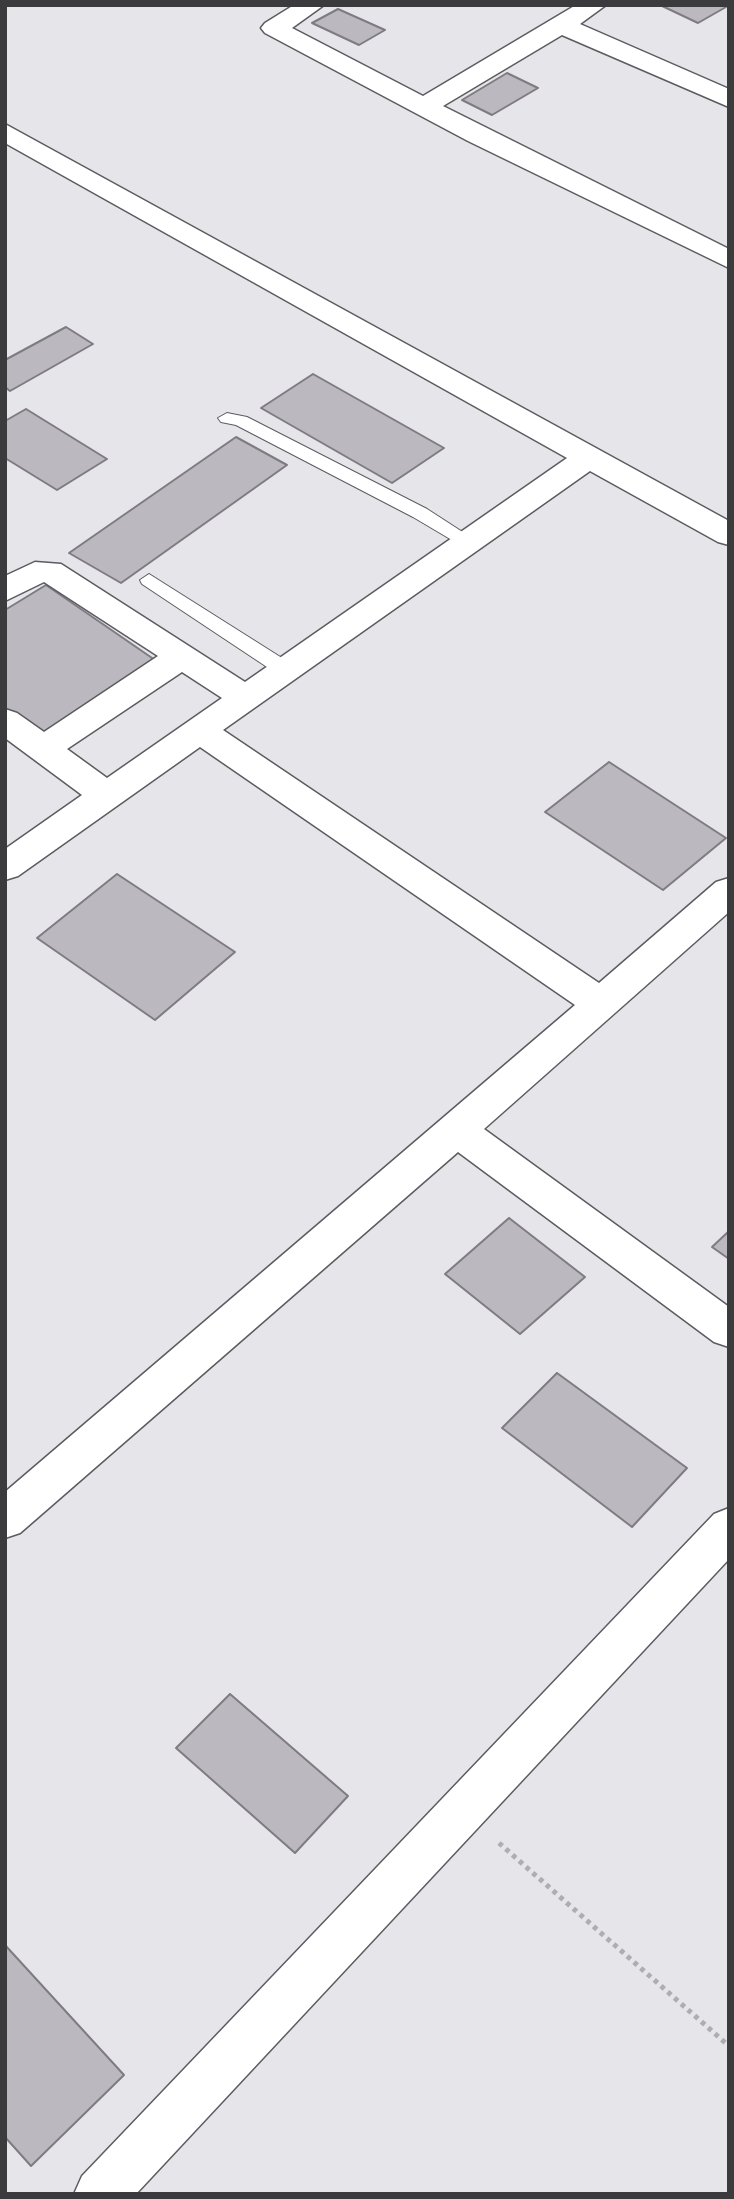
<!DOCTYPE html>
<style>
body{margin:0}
#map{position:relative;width:734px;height:2199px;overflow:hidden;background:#e6e5ea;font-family:Spectral,serif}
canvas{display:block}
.frame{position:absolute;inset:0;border:7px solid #3b3b3d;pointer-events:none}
</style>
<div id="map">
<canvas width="734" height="2199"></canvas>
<div class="frame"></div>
</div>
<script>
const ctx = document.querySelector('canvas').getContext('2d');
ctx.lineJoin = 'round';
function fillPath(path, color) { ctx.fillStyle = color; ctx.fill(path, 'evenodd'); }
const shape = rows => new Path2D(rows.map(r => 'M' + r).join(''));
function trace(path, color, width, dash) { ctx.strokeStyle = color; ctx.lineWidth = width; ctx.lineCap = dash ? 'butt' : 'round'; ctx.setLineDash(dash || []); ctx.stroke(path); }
const building = shape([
 [660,5,723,5,726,7,698,23,660,5],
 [338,9,385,30,359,45,312,23,338,9],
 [507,73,538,88,492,115,462,100,507,73],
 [66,327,93,344,10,391,5,387,5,360,66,327],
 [313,374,444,448,392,483,261,408,313,374],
 [26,409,107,459,57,490,5,458,5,421,26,409],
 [236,437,287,465,121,583,69,553,236,437],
 [46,585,155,660,41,735,5,709,5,610,46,585],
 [609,762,726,838,663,890,545,812,609,762],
 [117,874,235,952,155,1020,37,938,117,874],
 [509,1218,585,1277,520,1334,445,1274,509,1218],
 [729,1231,729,1259,712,1247,729,1231],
 [557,1373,687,1468,632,1527,502,1428,557,1373],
 [230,1694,348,1796,295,1853,176,1748,230,1694],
 [5,1945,124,2075,31,2166,5,2137,5,1945]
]);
fillPath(building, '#bbb9bf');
trace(building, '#7e7c81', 2);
const service = shape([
 [227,413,247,417,427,509,478,542,476,546,462,546,413,517,236,425,221,422,218,418,227,413],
 [149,574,293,665,296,670,293,675,279,675,142,584,140,580,149,574]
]);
const minor = shape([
 [294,5,324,5,292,28,423,96,576,5,606,5,580,24,729,89,729,107,562,35,443,106,729,249,729,268,468,141,265,33,261,28,265,23,294,5],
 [5,124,729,521,729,545,718,542,590,471,223,730,599,983,716,882,729,878,729,912,484,1129,729,1307,729,1347,714,1342,458,1152,20,1533,5,1538,5,1492,575,1005,200,747,18,876,5,880,5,849,82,795,5,738,5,709,17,713,44,732,158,656,44,582,5,601,5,576,35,562,61,564,245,682,567,458,5,143,5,124],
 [182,672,222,698,107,778,67,749,182,672],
 [729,1508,729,1559,136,2194,74,2194,82,2176,714,1514,729,1508]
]);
trace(service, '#5c5b60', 2);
trace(minor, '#5c5b60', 3);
trace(shape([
 [499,1843,729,2046]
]), '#aeadb1', 5, [4.5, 4.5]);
fillPath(service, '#fff');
fillPath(minor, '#fff');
</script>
